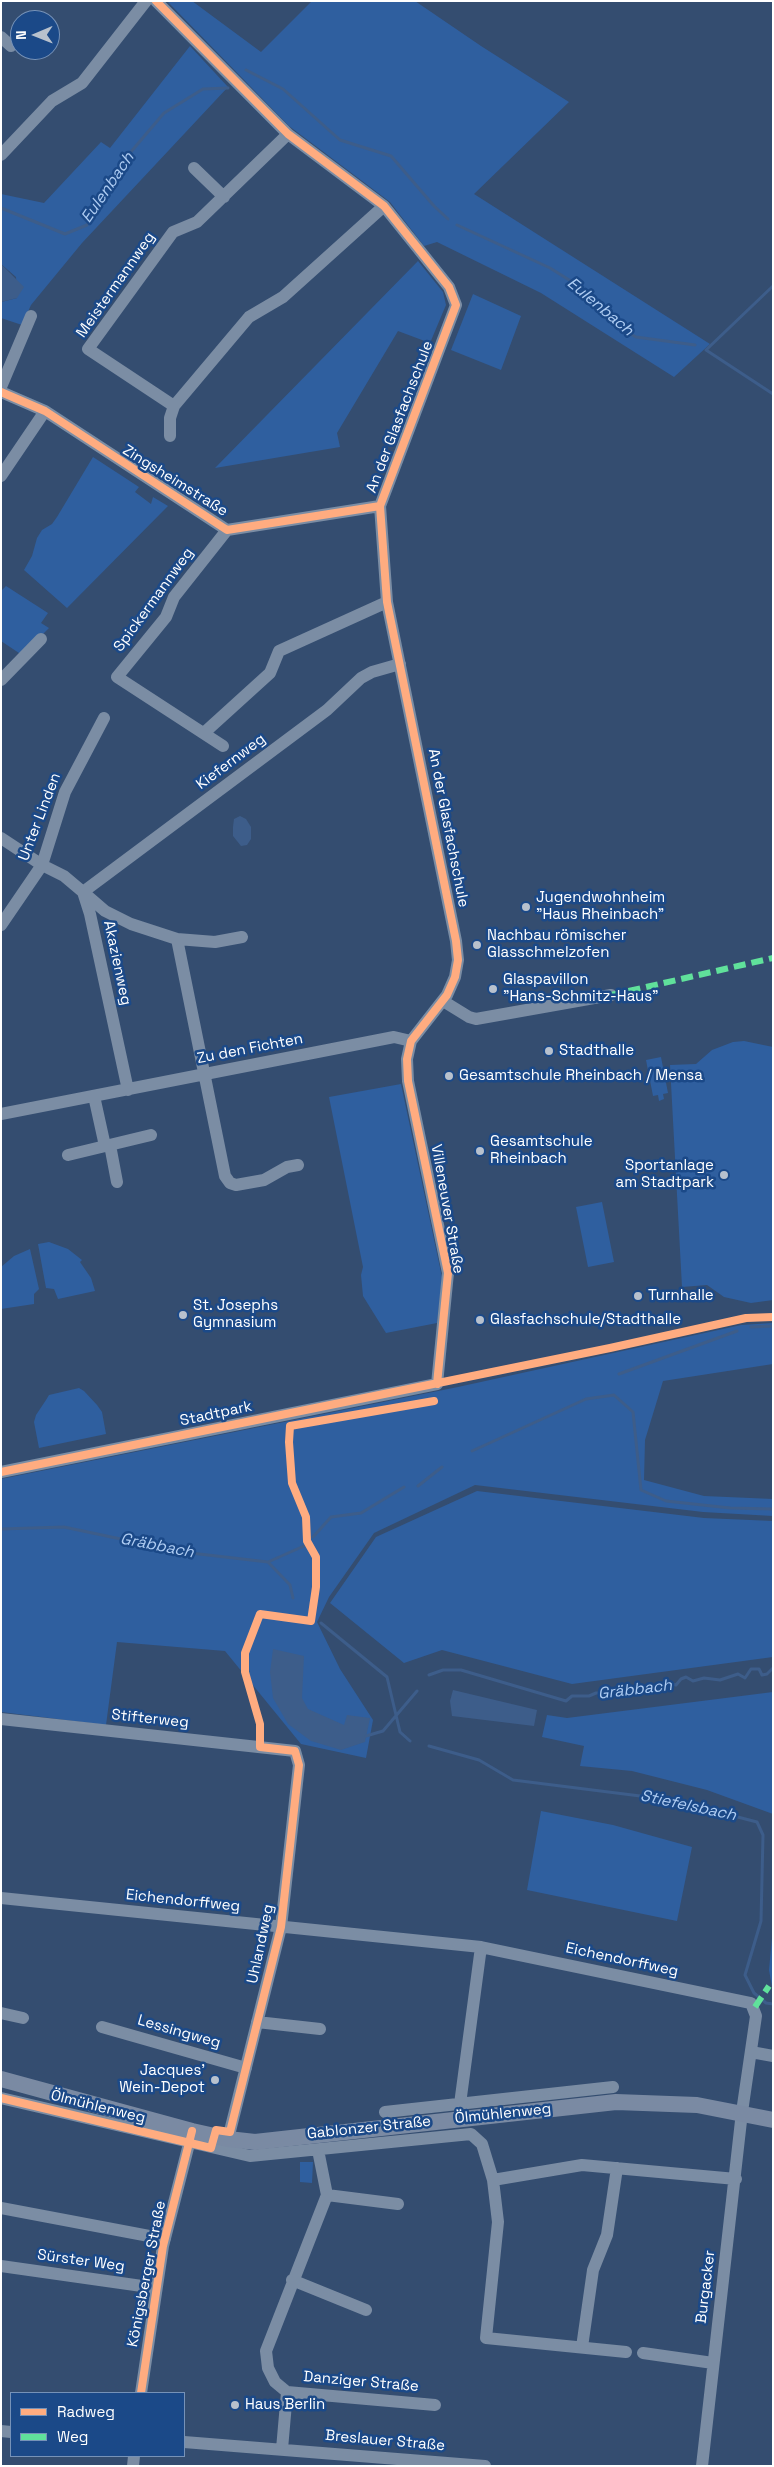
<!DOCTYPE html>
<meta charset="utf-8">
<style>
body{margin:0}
#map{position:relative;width:774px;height:2467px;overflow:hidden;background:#344d70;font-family:"Space Grotesk",sans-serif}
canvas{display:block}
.frame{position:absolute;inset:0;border:2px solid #fff;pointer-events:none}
.legend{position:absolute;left:10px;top:2392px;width:175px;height:65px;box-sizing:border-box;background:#1b4988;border:1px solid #7692b8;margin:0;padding:6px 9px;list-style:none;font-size:15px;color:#fff}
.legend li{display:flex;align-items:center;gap:10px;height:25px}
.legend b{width:25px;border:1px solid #7692b8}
.north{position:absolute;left:10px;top:10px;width:50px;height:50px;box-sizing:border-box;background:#1b4988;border:1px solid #7692b8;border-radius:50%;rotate:269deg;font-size:14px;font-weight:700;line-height:20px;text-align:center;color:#fff}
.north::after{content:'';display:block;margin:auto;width:18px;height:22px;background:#b8c1cd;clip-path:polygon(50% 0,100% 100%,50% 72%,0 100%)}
</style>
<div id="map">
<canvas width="774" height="2467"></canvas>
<div class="frame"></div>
<ul class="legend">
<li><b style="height:6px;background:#ffac80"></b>Radweg</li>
<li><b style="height:6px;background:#60e19b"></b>Weg</li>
</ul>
<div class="north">N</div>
</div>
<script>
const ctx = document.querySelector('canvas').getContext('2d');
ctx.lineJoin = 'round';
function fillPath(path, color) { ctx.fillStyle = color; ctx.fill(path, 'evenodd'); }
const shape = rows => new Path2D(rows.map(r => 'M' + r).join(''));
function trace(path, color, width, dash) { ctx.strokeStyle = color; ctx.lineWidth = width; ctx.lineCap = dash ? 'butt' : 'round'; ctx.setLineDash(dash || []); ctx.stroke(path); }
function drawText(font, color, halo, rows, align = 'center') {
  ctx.font = font + ' "Space Grotesk",sans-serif'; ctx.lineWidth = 5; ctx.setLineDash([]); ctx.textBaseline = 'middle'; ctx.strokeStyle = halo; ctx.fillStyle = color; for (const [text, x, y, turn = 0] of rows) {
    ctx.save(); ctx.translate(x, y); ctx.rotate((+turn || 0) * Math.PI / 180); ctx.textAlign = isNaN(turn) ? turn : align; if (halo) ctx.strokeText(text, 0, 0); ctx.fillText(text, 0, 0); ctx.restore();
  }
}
fillPath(shape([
 [167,1,192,1,261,52,312,1,415,1,481,46,569,102,474,194,710,344,674,377,541,293,437,242,424,246,390,202,289,126],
 [190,46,228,87,82,243,31,305,22,325,1,318,1,302,17,298,16,277,1,264,1,194,44,203,101,142,110,148],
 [418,261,443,292,446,305,443,312,430,343,398,331,337,433,340,447,215,468],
 [473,294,521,316,501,370,451,350],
 [93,457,139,487,135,492,151,504,153,497,168,506,67,608,24,570,32,556,37,538,42,530,52,524,57,517],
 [6,586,48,613,41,623,49,628,22,655,1,641,1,591],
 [744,1041,773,1047,773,1300,751,1303,724,1297,707,1285,682,1287,670,1065,696,1064,712,1050,733,1042],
 [661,1057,668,1093,663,1094,664,1099,659,1101,658,1095,653,1096,646,1060],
 [401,1084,442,1277,437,1323,386,1333,363,1296,361,1275,363,1267,329,1097],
 [602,1202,614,1262,588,1267,576,1207],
 [49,1242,68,1249,82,1260,80,1262,91,1278,95,1291,58,1299,54,1289,46,1288,38,1244],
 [30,1249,39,1289,34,1294,34,1304,1,1309,1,1267,14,1256],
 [773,1323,773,1364,663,1381,645,1440,644,1480,704,1496,773,1499,773,1516,703,1512,475,1485,374,1533,329,1597,317,1622,340,1669,373,1720,366,1758,301,1744,225,1651,117,1642,106,1725,1,1712,1,1479,458,1387,741,1325],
 [79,1388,84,1391,97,1405,102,1412,106,1434,39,1448,34,1422,36,1415,46,1400,49,1395],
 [477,1491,704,1518,773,1521,773,1657,572,1684,442,1650,404,1663,330,1603,376,1537],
 [773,1692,773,1814,707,1790,632,1771,580,1766,584,1746,542,1737,547,1715,567,1718],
 [541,1811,613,1825,692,1847,677,1921,527,1890],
 [773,1927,773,1992,769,1970],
 [300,2162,313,2162,312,2183,300,2182]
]), '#2f5f9f');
fillPath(shape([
 [1,264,24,287,17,298,1,302],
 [240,816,246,819,251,827,251,839,247,845,241,846,233,836,233,827,234,819],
 [273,1649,304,1656,302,1698,308,1709,344,1725,347,1715,370,1718,365,1742,341,1750,311,1741,288,1724,273,1698,270,1672],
 [453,1690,537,1710,534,1726,452,1716,450,1701]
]), '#3d5d8a');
trace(shape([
 [246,70,283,89,340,140,391,156,434,206,448,219],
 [1,208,65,234,87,225,124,160,164,113,203,89,228,88],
 [457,225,550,268,582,288,621,329,636,337,695,345],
 [773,286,706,350,773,394],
 [751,1327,773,1326],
 [619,1374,737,1331],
 [472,1451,586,1399,614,1395,633,1412,641,1490,666,1501,730,1508,773,1509],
 [418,1486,442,1467],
 [1,1529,64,1527,182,1552,268,1562,290,1585,293,1598],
 [313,1537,331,1517,361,1513,404,1487],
 [268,1562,304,1546],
 [321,1623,387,1677,400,1732,410,1741],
 [429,1675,443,1670,461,1670,566,1701,572,1696,589,1696,596,1693,609,1693,620,1689,628,1693,642,1686,649,1689,665,1683,676,1685,681,1679,686,1677,693,1681,704,1678,720,1680,738,1674,745,1678,751,1669,759,1669,762,1675,767,1674,773,1668],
 [366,1736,383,1731,417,1691],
 [429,1746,479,1760,513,1780,672,1800,757,1822,763,1835,761,1921,745,1975,754,1993,766,2003,773,2004]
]), '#3d5d8a', 3);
trace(shape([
 [1,37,11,46],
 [1,155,52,101,82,83,146,1],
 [194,168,224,197],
 [1,387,31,316],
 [1,392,45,411,227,530,380,506],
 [174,406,88,349,173,232,197,222,288,134],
 [170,436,170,418,174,406,249,317,283,297,384,206],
 [1,476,45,411],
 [1,680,41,639],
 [205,732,270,673,279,651,387,602],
 [223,746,117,677,166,617,174,597,227,530],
 [1,838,42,865,64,876,83,892,90,914,128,1090],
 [1,925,42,865,65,792,104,718],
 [242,937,215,942,177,939,131,924,105,911,83,892,327,710,361,678,372,672,400,664],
 [177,939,225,1176,230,1183,236,1185,264,1180,287,1167,298,1165],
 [443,1001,469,1017,476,1019,611,995],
 [94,1096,105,1146],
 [1,1114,394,1037,411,1041],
 [110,1145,117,1182],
 [68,1155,151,1135],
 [1,1472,437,1384,448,1273,408,1081,407,1059,411,1041,447,995,455,977,458,960,456,941,387,602,380,506,456,305,449,287,384,206,288,134,156,1],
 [1,1719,295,1751,299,1765,281,1927,228,2139],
 [1,1898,481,1947,751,2003,756,2016,742,2112,702,2466],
 [1,2013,23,2018],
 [257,2022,320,2029],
 [102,2027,246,2068],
 [751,2052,773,2056],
 [1,2098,250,2156,471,2134,482,2144,493,2180,498,2222,486,2338,626,2352],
 [460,2104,481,1947],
 [385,2112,613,2087],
 [318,2150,327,2195,266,2351,268,2368,275,2382,287,2392,435,2405],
 [493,2180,582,2165,736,2179],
 [327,2195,398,2204],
 [1,2208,165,2239],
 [1,2266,156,2288],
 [292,2280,366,2310],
 [582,2347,593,2270,607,2235,617,2168],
 [643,2353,713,2363],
 [141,2393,163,2246,191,2136],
 [1,2431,11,2432],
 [184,2442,485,2466],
 [282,2449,287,2392],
 [133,2466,134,2456]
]), '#7b8da4', 12);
trace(shape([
 [1,2079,192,2131,228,2139,255,2142,616,2102,697,2105,773,2120]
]), '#7a8aa3', 16);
trace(shape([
 [611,995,773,958],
 [755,2007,769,1986]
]), '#60e19b', 6, [12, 6]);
trace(shape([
 [156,1,288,134,384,206,449,287,456,305,380,506,387,602,456,941,458,960,455,977,447,995,411,1041,407,1059,408,1081,448,1273,437,1384],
 [1,392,45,411,227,530,380,506],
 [1,1472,610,1348,746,1318,773,1317],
 [1,2098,211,2148,216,2130,230,2132,281,1927,299,1765,295,1751,260,1747,260,1724,245,1672,245,1653,260,1614,311,1621,316,1587,316,1557,307,1541,306,1517,292,1483,289,1442,290,1426,434,1401],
 [141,2393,163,2246,192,2131]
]), '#ffac80', 8);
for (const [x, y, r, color] of [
 [526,907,5,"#b8c1cd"],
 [477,945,5,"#b8c1cd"],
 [493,989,5,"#b8c1cd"],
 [549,1051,5,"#b8c1cd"],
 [449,1076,5,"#b8c1cd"],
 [480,1151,5,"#b8c1cd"],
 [724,1175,5,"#b8c1cd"],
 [638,1296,5,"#b8c1cd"],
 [183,1315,5,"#b8c1cd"],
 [480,1320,5,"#b8c1cd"],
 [215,2080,5,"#b8c1cd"],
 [235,2405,5,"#b8c1cd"]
]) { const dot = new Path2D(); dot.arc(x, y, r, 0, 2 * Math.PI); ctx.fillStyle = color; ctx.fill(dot); trace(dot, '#1b4988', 2); }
drawText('15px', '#fff', '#1b4988', [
 ["Meistermannweg",116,285,-55],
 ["An der Glasfachschule",400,417,-69],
 ["Zingsheimstraße",175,481,32],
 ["Spickermannweg",154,600,-54],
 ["Kiefernweg",231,762,-37],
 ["Unter Linden",40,817,-69],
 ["An der Glasfachschule",448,828,79],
 ["Akazienweg",117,963,78],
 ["Zu den Fichten",250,1049,-11],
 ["Villeneuver Straße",447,1209,80],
 ["Stadtpark",216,1414,-12],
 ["Stifterweg",150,1719,6],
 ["Eichendorffweg",183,1901,6],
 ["Uhlandweg",261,1944,-78],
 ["Eichendorffweg",622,1960,12],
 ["Lessingweg",179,2032,16],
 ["Ölmühlenweg",98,2107,14],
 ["Ölmühlenweg",503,2114,-6],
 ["Gablonzer Straße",369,2128,-6],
 ["Sürster Weg",81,2261,8],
 ["Königsberger Straße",147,2274,-79],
 ["Burgacker",706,2287,-83],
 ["Danziger Straße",361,2382,5],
 ["Breslauer Straße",385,2441,5]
]);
drawText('15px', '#fff', '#1b4988', [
 ["Jugendwohnheim",536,898],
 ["\"Haus Rheinbach\"",536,915],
 ["Nachbau römischer",487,936],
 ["Glasschmelzofen",487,953],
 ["Glaspavillon",503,980],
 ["\"Hans-Schmitz-Haus\"",503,997],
 ["Stadthalle",559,1051],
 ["Gesamtschule Rheinbach / Mensa",459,1076],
 ["Gesamtschule",490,1142],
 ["Rheinbach",490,1159],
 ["Sportanlage",714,1166,"right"],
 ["am Stadtpark",714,1183,"right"],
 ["Turnhalle",648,1296],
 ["St. Josephs",193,1306],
 ["Gymnasium",193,1323],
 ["Glasfachschule/Stadthalle",490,1320],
 ["Jacques'",205,2071,"right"],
 ["Wein-Depot",205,2088,"right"],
 ["Haus Berlin",245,2405]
], 'left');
drawText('italic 16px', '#afcdf3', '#1b4988', [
 ["Eulenbach",108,188,-56],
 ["Eulenbach",600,307,40],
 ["Gräbbach",157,1546,11],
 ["Gräbbach",635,1690,-7],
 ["Stiefelsbach",688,1806,12]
]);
</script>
